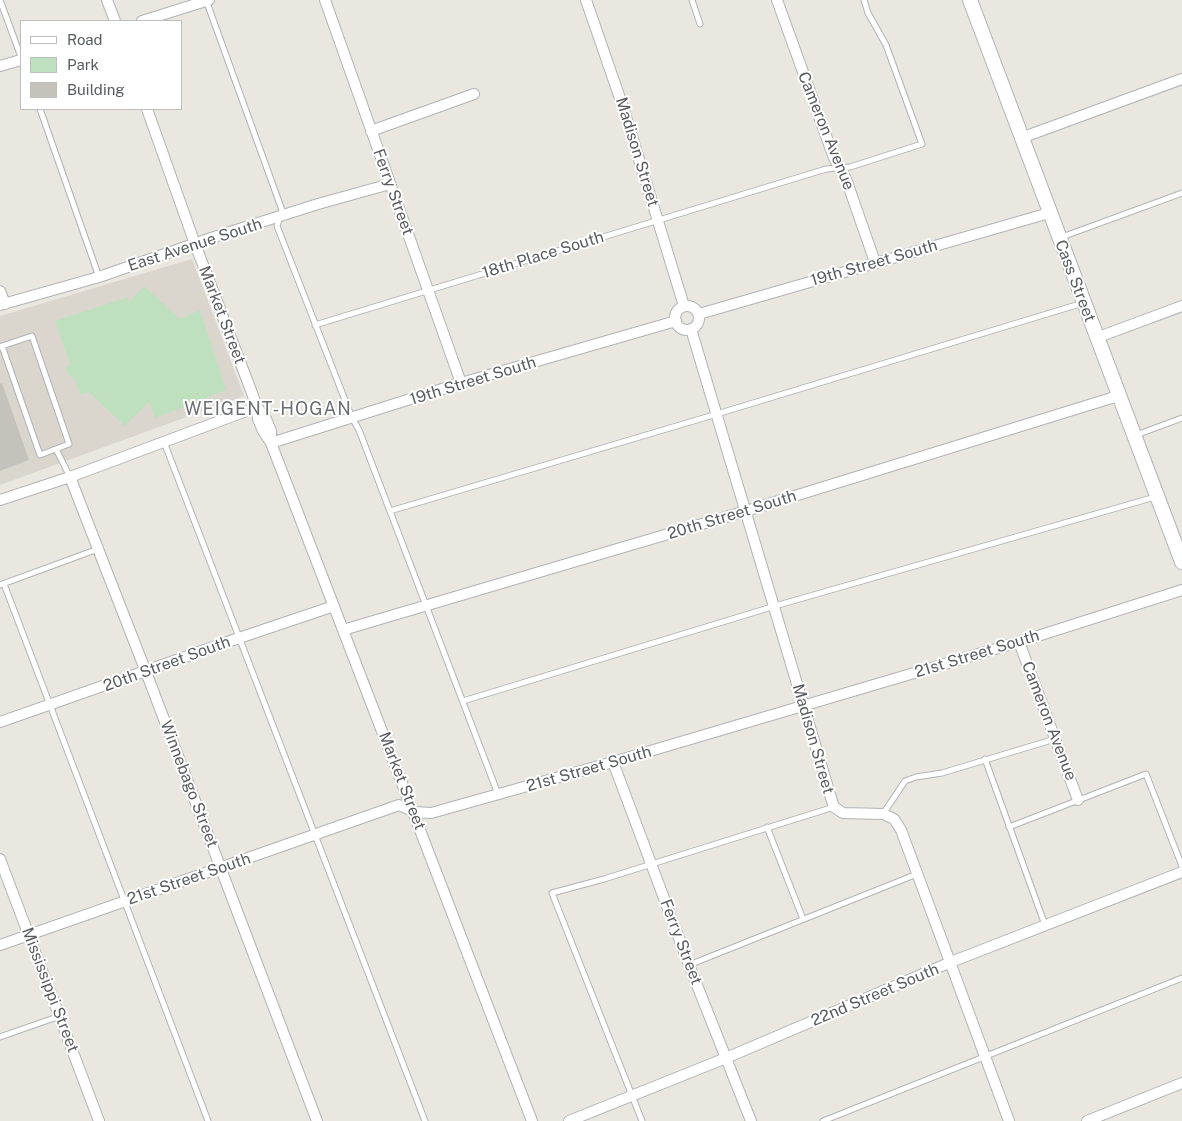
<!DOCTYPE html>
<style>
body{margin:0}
#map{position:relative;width:1182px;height:1121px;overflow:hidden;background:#eae7e0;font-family:"Public Sans",sans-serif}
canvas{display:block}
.legend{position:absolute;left:20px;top:20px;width:162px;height:90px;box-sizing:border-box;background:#fff;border:1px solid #bcbebf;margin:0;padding:6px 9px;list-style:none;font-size:15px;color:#585c5f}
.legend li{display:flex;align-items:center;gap:10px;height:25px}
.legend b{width:25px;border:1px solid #bcbebf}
</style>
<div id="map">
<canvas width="1182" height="1121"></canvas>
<ul class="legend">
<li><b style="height:6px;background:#fff"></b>Road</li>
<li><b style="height:14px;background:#bfe0be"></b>Park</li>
<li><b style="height:14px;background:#c5c2bc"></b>Building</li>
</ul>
</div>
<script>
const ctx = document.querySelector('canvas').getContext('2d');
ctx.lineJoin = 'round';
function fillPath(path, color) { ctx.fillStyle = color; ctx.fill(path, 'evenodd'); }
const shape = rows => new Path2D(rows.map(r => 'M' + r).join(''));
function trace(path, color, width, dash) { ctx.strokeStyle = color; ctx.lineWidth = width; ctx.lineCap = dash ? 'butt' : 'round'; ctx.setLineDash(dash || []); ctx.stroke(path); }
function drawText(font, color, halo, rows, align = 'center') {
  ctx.font = font + ' "Public Sans",sans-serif'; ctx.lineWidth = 4; ctx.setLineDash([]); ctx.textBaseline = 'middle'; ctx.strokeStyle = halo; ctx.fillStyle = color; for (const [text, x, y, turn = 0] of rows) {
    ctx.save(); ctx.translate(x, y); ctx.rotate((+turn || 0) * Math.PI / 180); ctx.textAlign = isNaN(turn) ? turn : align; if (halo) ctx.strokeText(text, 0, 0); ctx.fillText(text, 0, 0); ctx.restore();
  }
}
fillPath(shape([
 [192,259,244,396,0,485,0,316]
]), '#dad6ce');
fillPath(shape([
 [144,286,180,319,200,310,226,390,155,418,149,402,125,426,89,392,81,395,75,380,65,370,70,364,55,321,128,297,129,302]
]), '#bfe0be');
fillPath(shape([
 [2,383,29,460,0,471,0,384]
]), '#c5c2bc');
const service = shape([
 [0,0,21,57],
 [206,0,282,210,277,226,352,418,359,430,498,794],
 [692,0,700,24],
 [40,109,99,277],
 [1062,237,1182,193],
 [315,325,826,169,850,167,922,144,886,45,868,13,864,0],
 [0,347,2,346,32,336,69,444,40,455,2,346],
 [1136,435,1182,418],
 [164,442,425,1121],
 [56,449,70,477],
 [390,511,717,414,1083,303],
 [4,584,208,1121],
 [0,585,98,549],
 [463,701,775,606,1155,497],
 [985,759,1045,925],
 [883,814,905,781,916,777,942,773,1055,739],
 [767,827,803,919],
 [1009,827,1146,774,1182,866],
 [689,965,917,874],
 [0,1037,60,1016],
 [642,1121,552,893,604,879,834,807],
 [823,1121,1182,978]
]);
const minor = shape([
 [107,0,115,21],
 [325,0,461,383],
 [586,0,623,107,684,306],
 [777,0,834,158,846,179,875,262],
 [142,21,209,0],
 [0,66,21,60],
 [147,109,195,244,252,393,257,407,266,419,271,431,271,442],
 [371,131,474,94],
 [1021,138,1182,79],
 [0,291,5,304],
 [0,305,99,277,211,238,318,204,390,184],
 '675 318a12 12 0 1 1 24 0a12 12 0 1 1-24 0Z',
 [699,314,1049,213],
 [691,329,832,801,834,807,843,813,883,814,894,819,901,830,1009,1121],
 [1096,338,1182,306],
 [257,407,258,419,263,431,271,443,532,1121],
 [271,443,461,383,676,321],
 [70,477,146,672,317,1121],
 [0,500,70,477,257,407],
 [343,630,746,511,1118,396],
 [1019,642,1078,800],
 [0,722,239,638,334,606],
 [613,762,689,965,751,1121],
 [0,859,99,1121],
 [0,945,399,805,415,812,431,813,613,762,1019,642,1182,590],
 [569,1121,726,1058,951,962,1182,872],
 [1087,1121,1182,1083]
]);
const tertiary = shape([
 [970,0,1182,562]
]);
trace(service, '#b0b3b6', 7);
trace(minor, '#b0b3b6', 12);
trace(tertiary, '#b0b3b6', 16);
trace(service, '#fff', 5);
trace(minor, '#fff', 10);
trace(tertiary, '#fff', 14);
drawText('16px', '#585c5f', '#fff', [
 ["Cameron Avenue",826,131,68],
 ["Madison Street",637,152,73],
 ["Ferry Street",393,192,70],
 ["East Avenue South",195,245,-18],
 ["18th Place South",543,255,-17],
 ["19th Street South",874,263,-16],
 ["Cass Street",1075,281,69],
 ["Market Street",222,315,69],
 ["19th Street South",473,381,-17],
 ["20th Street South",732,515,-17],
 ["21st Street South",977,654,-17],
 ["20th Street South",167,664,-20],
 ["Cameron Avenue",1049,721,69],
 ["Madison Street",813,739,74],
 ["21st Street South",589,769,-16],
 ["Market Street",402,781,69],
 ["Winnebago Street",189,784,69],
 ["21st Street South",189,879,-19],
 ["Ferry Street",681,942,69],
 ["Mississippi Street",50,990,69],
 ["22nd Street South",875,995,-23]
]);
ctx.letterSpacing = '1px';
drawText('18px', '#6a6e71', '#fff', [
 ["WEIGENT-HOGAN",268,409]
]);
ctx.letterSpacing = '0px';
</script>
